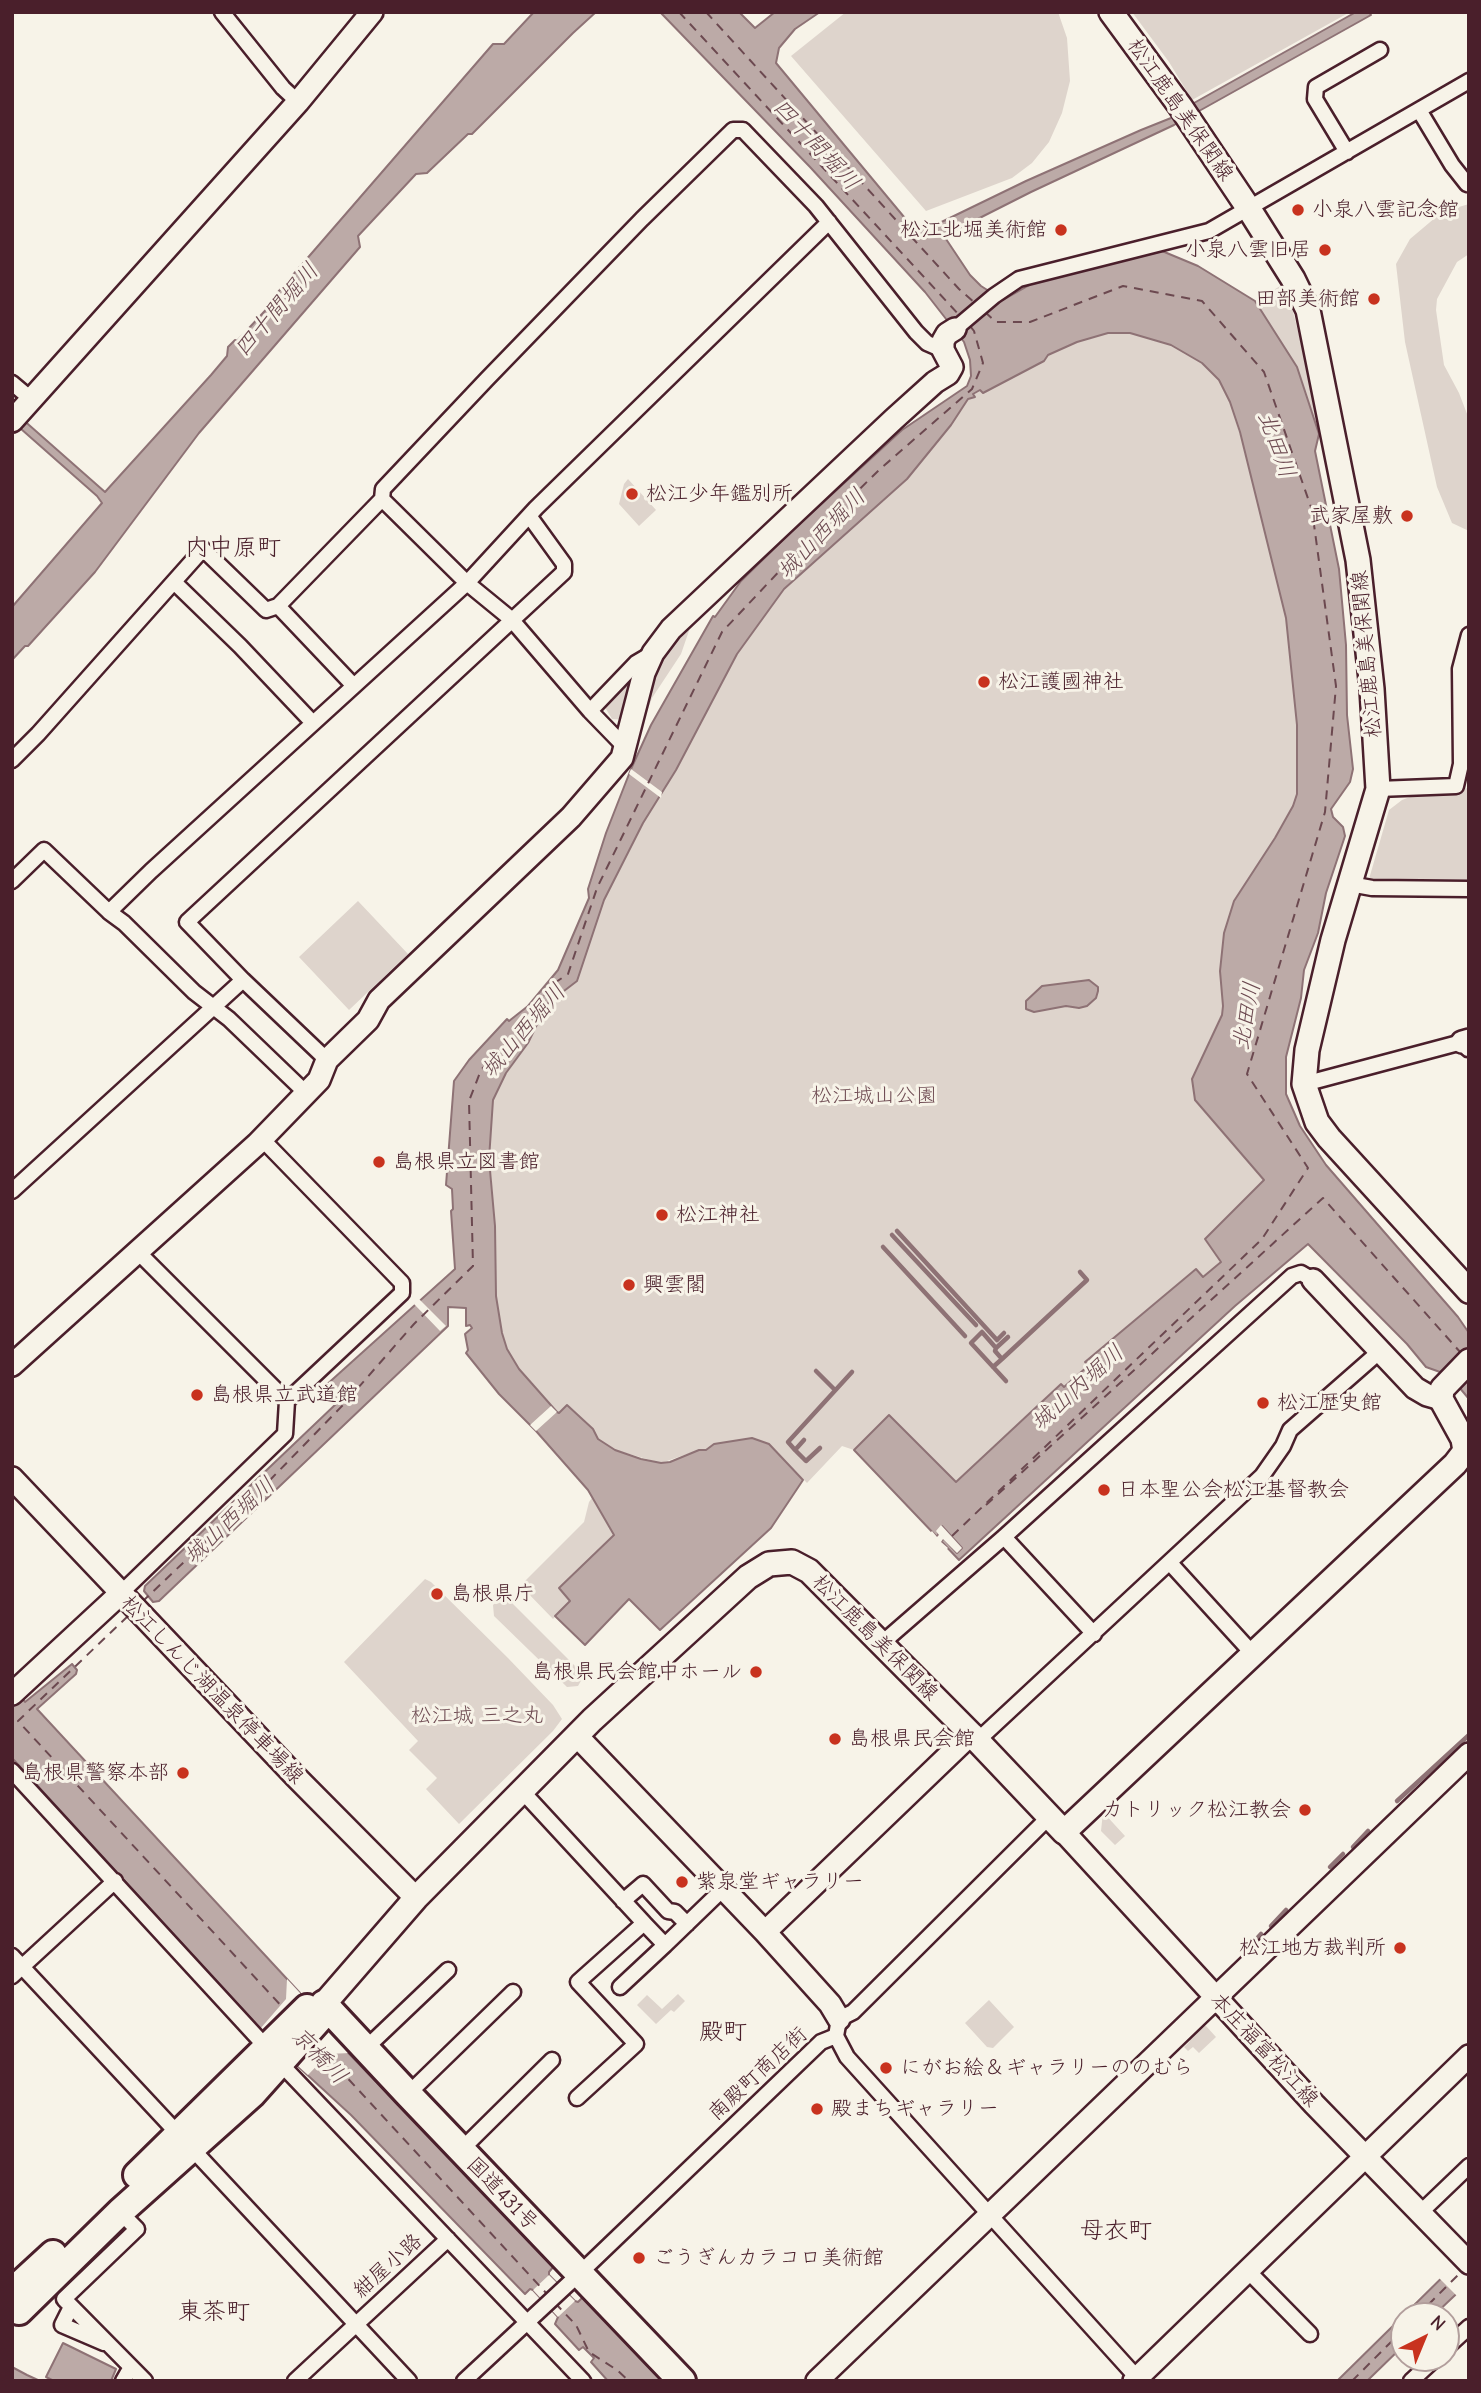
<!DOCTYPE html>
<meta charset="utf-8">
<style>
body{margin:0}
#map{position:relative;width:1481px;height:2393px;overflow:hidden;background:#f7f3e8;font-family:"Comic Neue",sans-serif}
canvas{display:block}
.frame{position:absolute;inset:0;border:14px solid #4a1f2b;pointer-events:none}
.north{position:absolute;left:1390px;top:2302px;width:70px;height:70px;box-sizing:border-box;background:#f7f3e8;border:2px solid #b29e9c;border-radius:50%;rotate:43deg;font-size:19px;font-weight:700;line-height:28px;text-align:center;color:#4a1f2b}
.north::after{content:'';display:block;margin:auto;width:24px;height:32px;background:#c8321e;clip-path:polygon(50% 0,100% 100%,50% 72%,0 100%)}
</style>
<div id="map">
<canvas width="1481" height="2393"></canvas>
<div class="frame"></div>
<div class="north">N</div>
</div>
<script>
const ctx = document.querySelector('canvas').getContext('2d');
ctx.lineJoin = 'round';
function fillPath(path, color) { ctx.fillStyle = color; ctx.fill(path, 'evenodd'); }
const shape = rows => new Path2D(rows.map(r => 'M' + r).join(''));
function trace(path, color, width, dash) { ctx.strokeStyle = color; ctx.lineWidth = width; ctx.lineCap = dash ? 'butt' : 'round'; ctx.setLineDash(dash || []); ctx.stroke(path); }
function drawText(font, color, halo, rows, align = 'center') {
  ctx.font = font + ' "Comic Neue","Klee One",sans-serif'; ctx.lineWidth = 6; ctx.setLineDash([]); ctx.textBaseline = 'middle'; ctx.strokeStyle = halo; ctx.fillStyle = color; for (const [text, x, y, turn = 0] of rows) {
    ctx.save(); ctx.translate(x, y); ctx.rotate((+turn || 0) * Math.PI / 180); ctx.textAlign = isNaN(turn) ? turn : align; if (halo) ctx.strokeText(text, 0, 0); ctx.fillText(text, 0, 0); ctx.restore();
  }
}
fillPath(shape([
 [846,12,1058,12,1067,38,1070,81,1062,113,1049,142,1032,163,1012,178,926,211,791,56],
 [1132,12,1350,12,1192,100,1169,62],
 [1469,204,1469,254,1457,262,1437,299,1436,310,1444,365,1459,393,1469,419,1469,531,1452,523,1437,487,1405,342,1396,264,1410,239,1442,212],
 [1282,285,1290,300,1324,433,1319,434,1300,375,1255,301],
 [1108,333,1130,333,1171,345,1202,363,1219,380,1230,402,1241,438,1286,618,1297,725,1297,794,1293,806,1275,838,1234,901,1230,913,1220,971,1223,1011,1192,1079,1195,1101,1264,1180,1205,1239,1221,1262,1203,1277,1195,1269,1086,1361,1088,1365,1064,1387,1060,1384,956,1482,889,1415,854,1450,842,1446,807,1483,769,1444,741,1440,714,1444,706,1450,699,1450,661,1463,615,1450,598,1439,593,1429,567,1405,559,1413,557,1412,519,1369,507,1349,502,1333,496,1296,495,1226,489,1147,493,1100,500,1083,528,1043,547,1004,577,980,604,900,643,823,676,770,737,654,784,589,907,479,951,425,968,399,974,397,973,395,981,390,983,393,1044,361,1048,355,1077,342],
 [628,479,656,510,639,526,619,504,624,484],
 [691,625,681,654,652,698,643,723,639,722,662,649],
 [640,666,628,720,612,719,603,704],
 [1469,788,1469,885,1376,885,1369,879,1389,810,1402,800,1423,792],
 [358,901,408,954,349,1010,299,957],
 [592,1498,614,1536,559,1588,570,1601,553,1619,523,1588,522,1584,584,1522,589,1502],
 [425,1579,431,1582,508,1658,553,1705,562,1719,553,1731,459,1824,426,1789,437,1778,409,1750,418,1741,344,1662],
 [500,1598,507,1598,580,1671,582,1679,578,1686,567,1687,494,1616,493,1605],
 [1103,1812,1125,1836,1115,1845,1101,1831],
 [678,1994,685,2001,674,2012,671,2010,656,2024,637,2005,647,1995,662,2009],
 [989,2000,1014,2027,993,2048,987,2047,965,2023],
 [1201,2026,1206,2026,1216,2037,1199,2053,1193,2047,1188,2051,1184,2047,1190,2041,1187,2038]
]), '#ded4cc');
const water = shape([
 [534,12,596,12,573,33,472,134,468,134,427,173,416,174,358,236,360,247,199,433,95,572,28,646,25,646,12,660,12,607,102,503,97,496,12,421,12,410,105,492,211,375,227,356,228,347,235,340,237,341,274,301,272,299,493,44,504,44,534,12],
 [660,12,739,12,755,28,775,12,820,12,795,29,779,48,776,63,909,223,925,230,1026,181,1141,130,1171,118,1194,103,1356,12,1369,12,1371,15,1174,125,1031,192,944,236,970,275,981,286,1003,300,1033,283,1162,251,1198,266,1255,301,1297,367,1319,434,1315,451,1339,569,1346,645,1347,715,1353,769,1350,782,1331,809,1333,817,1343,827,1345,836,1326,893,1318,933,1304,970,1301,998,1286,1057,1286,1094,1300,1126,1326,1165,1458,1317,1469,1333,1469,1399,1444,1369,1440,1372,1426,1367,1407,1344,1308,1244,1235,1306,959,1560,941,1541,944,1539,957,1553,962,1548,942,1526,937,1537,854,1450,889,1415,956,1482,1061,1384,1064,1387,1088,1366,1085,1362,1196,1269,1203,1277,1221,1262,1205,1239,1264,1180,1195,1100,1192,1079,1222,1015,1223,1006,1220,971,1224,933,1234,901,1275,838,1293,806,1297,794,1297,725,1286,618,1240,432,1230,402,1219,380,1202,363,1171,345,1130,333,1108,333,1077,342,1048,355,1044,361,983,393,980,390,973,394,975,397,968,399,951,425,907,479,784,589,737,654,676,770,643,823,604,900,577,981,547,1004,528,1043,506,1073,493,1100,489,1159,495,1226,496,1296,502,1333,507,1349,519,1369,557,1412,559,1413,567,1405,593,1429,598,1439,615,1450,641,1459,661,1463,670,1462,699,1450,706,1450,714,1444,752,1438,769,1444,803,1480,771,1528,660,1630,629,1599,585,1645,555,1616,570,1601,559,1588,614,1535,588,1490,536,1431,499,1394,466,1353,468,1350,465,1334,472,1328,470,1325,466,1326,466,1308,448,1307,448,1326,159,1601,153,1602,144,1591,145,1586,337,1403,324,1387,455,1269,451,1211,453,1209,452,1189,446,1185,454,1081,469,1060,507,1019,509,1021,528,1006,558,970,589,898,588,889,606,833,631,769,651,725,713,616,715,617,741,581,793,530,902,430,967,386,971,376,970,360,964,342,925,292,810,167,660,12],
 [1089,980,1098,987,1098,991,1096,998,1087,1006,1079,1008,1066,1006,1034,1012,1026,1009,1026,1001,1042,986,1089,980],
 [72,1664,77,1670,76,1674,37,1709,300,1993,302,2005,554,2266,549,2272,549,2275,575,2301,578,2302,583,2297,662,2381,608,2381,591,2362,594,2358,583,2347,579,2350,555,2324,558,2317,533,2290,530,2289,525,2294,351,2115,278,2048,12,1758,12,1684,25,1702,72,1664],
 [1469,2251,1469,2282,1433,2316,1404,2316,1404,2345,1367,2381,1337,2381,1469,2251],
 [63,2343,116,2369,111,2381,54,2381,46,2377,63,2343],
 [12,2367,27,2375,40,2381,12,2381,12,2367]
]);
fillPath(water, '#bcaaa7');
trace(water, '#8e7275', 2);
fillPath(shape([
 [631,769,662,792,661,798,629,774],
 [419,1299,446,1326,440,1331,414,1304],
 [551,1406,557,1412,536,1431,530,1425],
 [238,1498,252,1513,242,1522,227,1508],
 [941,1525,962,1548,957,1553,943,1539,941,1542,948,1548,945,1551,938,1540,929,1534,932,1531,937,1537,939,1535,936,1531],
 [287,1979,300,1993,302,2005,350,2053,328,2054,308,2075,278,2048,260,2029,286,1999],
 [1469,2247,1469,2285,1457,2296,1438,2277],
 [549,2275,575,2301,558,2317,533,2290]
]), '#f7f3e8');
trace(shape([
 [897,1231,997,1340,1004,1333],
 [892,1235,976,1325],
 [883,1247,965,1336],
 [1002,1359,1087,1280,1080,1272],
 [993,1367,1002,1359,995,1351,996,1348],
 [816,1371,835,1390],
 [1006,1381,971,1343,982,1332,996,1348,1008,1337],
 [804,1440,795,1450,788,1442,852,1372],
 [795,1450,806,1461,820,1448],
 [1397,1801,1469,1735],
 [1353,1847,1368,1831],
 [1330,1867,1343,1854],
 [1271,1926,1286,1910],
 [1251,1945,1261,1934]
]), '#8e7275', 4.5);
trace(shape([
 [679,12,961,317],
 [706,12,959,289,976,304],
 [986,1505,1323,1198,1461,1353],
 [952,1536,1262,1239,1308,1168,1247,1074,1325,812,1336,686,1312,510,1264,372,1202,301,1123,286,1030,322,996,322,985,312],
 [142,1602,270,1480,343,1405,414,1324,473,1266,469,1101,481,1070,534,1013,543,997,556,982,568,974,597,888,722,632,820,528,879,470,972,389,983,363,974,331,970,326],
 [128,1616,18,1721,286,2011],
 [316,2044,547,2294],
 [555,2303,576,2325,589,2352,617,2370,629,2381],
 [1417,2316,1463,2270],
 [1352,2381,1404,2329]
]), '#6c4950', 2, [9, 7]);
const street = shape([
 [222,12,283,88,298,102],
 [1419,110,1452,165,1467,184,1469,183],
 [1347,152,1315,99,1316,87,1380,50],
 [955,329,994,296,1019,279,1209,231,1469,81],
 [12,383,31,399],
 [382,499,467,583,511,619,590,711,625,747],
 [174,582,240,646,313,723],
 [278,606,354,686],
 [590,711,636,663,653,653],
 [12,760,38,734,203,549,266,610,278,606,382,499,383,489,487,379,642,219,733,130,743,130,816,206,916,332,927,343,943,350],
 [1378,789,1456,786,1461,764,1460,669,1469,635],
 [12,881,44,850,109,912,124,923,194,992,229,1019,306,1093],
 [1350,884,1372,888,1469,889],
 [109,912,151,871,467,583,536,508,829,222],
 [243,980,327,1060],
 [1304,1084,1462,1042,1468,1049],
 [262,1139,402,1283,402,1293,287,1401],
 [12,1191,243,980,187,922,564,572,564,564,530,517],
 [1004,1537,1094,1634],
 [1170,1563,1253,1654],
 [120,1594,285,1434,287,1401,137,1251],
 [881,1644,1004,1537,1292,1276,1301,1273,1313,1280],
 [977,1741,1262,1476,1283,1446,1290,1430,1379,1352],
 [12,1771,267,2048],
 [522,1791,644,1923,578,1982,636,2044,577,2098],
 [623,1901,643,1884,668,1911,675,1912,687,1924],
 [644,1923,665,1945,723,1889],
 [12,1956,409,2381],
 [12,1976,115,1881],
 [620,1987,665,1945],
 [836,2036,847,2057,1140,2381],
 [365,2049,448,1970],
 [280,2063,583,2381],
 [408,2094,513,1992],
 [461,2150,552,2060],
 [120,2212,137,2229,64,2299,145,2381],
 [1421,2212,1469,2166],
 [1248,2271,1310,2334],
 [71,2307,62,2325,104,2343],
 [1446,2348,1469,2327],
 [123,2381,131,2367],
 [295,2381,448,2239],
 [464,2381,579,2274,821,2042,836,2036,839,2019,853,2012,1049,1817],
 [1411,2381,1436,2358]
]);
const secondary = shape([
 [12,421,298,102,372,12],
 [1462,1042,1469,1040],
 [1313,1280,1415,1388,1427,1395,1441,1399],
 [12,1365,257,1144,319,1080,327,1060,368,1020,379,1000,571,817,622,758,644,673,653,653,671,629,894,419,935,382,948,374,952,367,943,350,943,341,947,334,955,329],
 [12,1478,296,1777,416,1898],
 [12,1694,120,1594],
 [577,1736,765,1932,971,1734],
 [1064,1832,1314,2104,1469,2263],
 [765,1932,830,2004,839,2019],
 [817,2381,1469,1754],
 [1134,2381,1469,2056]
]);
const primary = shape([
 [1111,12,1180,106,1249,209,1293,279,1308,310,1358,560,1372,689,1378,789,1333,940,1307,1050,1304,1084,1317,1122,1329,1138,1469,1291],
 [324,2004,416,1898,592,1720,748,1577,769,1564,792,1562,809,1571,971,1734,1064,1832,1455,1464,1465,1451,1463,1439,1441,1399,1442,1389,1469,1361]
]);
const highway = shape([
 [324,2004,408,2094,682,2381],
 [137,2175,307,2008],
 [16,2288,53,2254],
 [19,2311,120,2212,252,2094,319,2019,324,2004]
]);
trace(street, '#4a1f2b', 19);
trace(secondary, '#4a1f2b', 26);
trace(primary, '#4a1f2b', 28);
trace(highway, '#4a1f2b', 32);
trace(street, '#f7f3e8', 14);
trace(secondary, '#f7f3e8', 21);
trace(primary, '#f7f3e8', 23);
trace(highway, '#f7f3e8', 26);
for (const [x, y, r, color] of [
 [1298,210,7,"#c8321e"],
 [1061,230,7,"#c8321e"],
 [1325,250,7,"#c8321e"],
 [1374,299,7,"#c8321e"],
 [632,494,7,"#c8321e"],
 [1407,516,7,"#c8321e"],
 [984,682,7,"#c8321e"],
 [379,1162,7,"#c8321e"],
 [662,1215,7,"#c8321e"],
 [629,1285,7,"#c8321e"],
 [197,1395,7,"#c8321e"],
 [1263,1403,7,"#c8321e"],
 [1104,1490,7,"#c8321e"],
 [437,1594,7,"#c8321e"],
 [756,1672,7,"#c8321e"],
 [835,1739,7,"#c8321e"],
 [183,1773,7,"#c8321e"],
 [1305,1810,7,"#c8321e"],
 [682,1882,7,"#c8321e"],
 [1400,1948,7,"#c8321e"],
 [886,2068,7,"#c8321e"],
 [817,2109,7,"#c8321e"],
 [639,2258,7,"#c8321e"]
]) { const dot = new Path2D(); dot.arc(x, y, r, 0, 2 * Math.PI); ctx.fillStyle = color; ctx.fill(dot); trace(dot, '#f7f3e8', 2.5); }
drawText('21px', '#4a1f2b', '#f7f3e8', [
 ["松江鹿島美保関線",1180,110,55],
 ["松江鹿島美保関線",1367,654,-95],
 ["松江鹿島美保関線",875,1638,45],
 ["松江しんじ湖温泉停車場線",212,1690,46],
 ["本庄福富松江線",1264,2050,47],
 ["南殿町商店街",758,2074,-43],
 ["国道431号",502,2194,46],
 ["紺屋小路",388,2266,-42]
]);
drawText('21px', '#4a1f2b', '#f7f3e8', [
 ["小泉八雲記念館",1312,210],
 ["松江北堀美術館",1047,230,"right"],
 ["小泉八雲旧居",1311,250,"right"],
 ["田部美術館",1360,299,"right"],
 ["松江少年鑑別所",646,494],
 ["武家屋敷",1393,516,"right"],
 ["松江護國神社",998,682],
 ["島根県立図書館",393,1162],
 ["松江神社",676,1215],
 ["興雲閣",643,1285],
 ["島根県立武道館",211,1395],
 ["松江歴史館",1277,1403],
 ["日本聖公会松江基督教会",1118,1490],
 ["島根県庁",451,1594],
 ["島根県民会館中ホール",742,1672,"right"],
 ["島根県民会館",849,1739],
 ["島根県警察本部",169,1773,"right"],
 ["カトリック松江教会",1291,1810,"right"],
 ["紫泉堂ギャラリー",696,1882],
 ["松江地方裁判所",1386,1948,"right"],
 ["にがお絵＆ギャラリーののむら",900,2068],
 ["殿まちギャラリー",831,2109],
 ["ごうぎんカラコロ美術館",653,2258]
], 'left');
drawText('21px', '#6f4c53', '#f7f3e8', [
 ["松江城山公園",874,1096],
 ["松江城 三之丸",477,1716]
]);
drawText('italic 23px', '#6c4950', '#f7f3e8', [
 ["四十間堀川",816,145,47],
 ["四十間堀川",277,310,-49],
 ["北田川",1276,445,70],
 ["城山西堀川",822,534,-46],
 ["北田川",1247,1016,-80],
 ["城山西堀川",524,1031,-49],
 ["城山内堀川",1078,1388,-42],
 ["城山西堀川",230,1521,-43],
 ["京橋川",319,2056,46]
]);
drawText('24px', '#4a1f2b', '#f7f3e8', [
 ["内中原町",233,548],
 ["殿町",723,2032],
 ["母衣町",1116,2231],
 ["東茶町",214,2312]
]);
</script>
